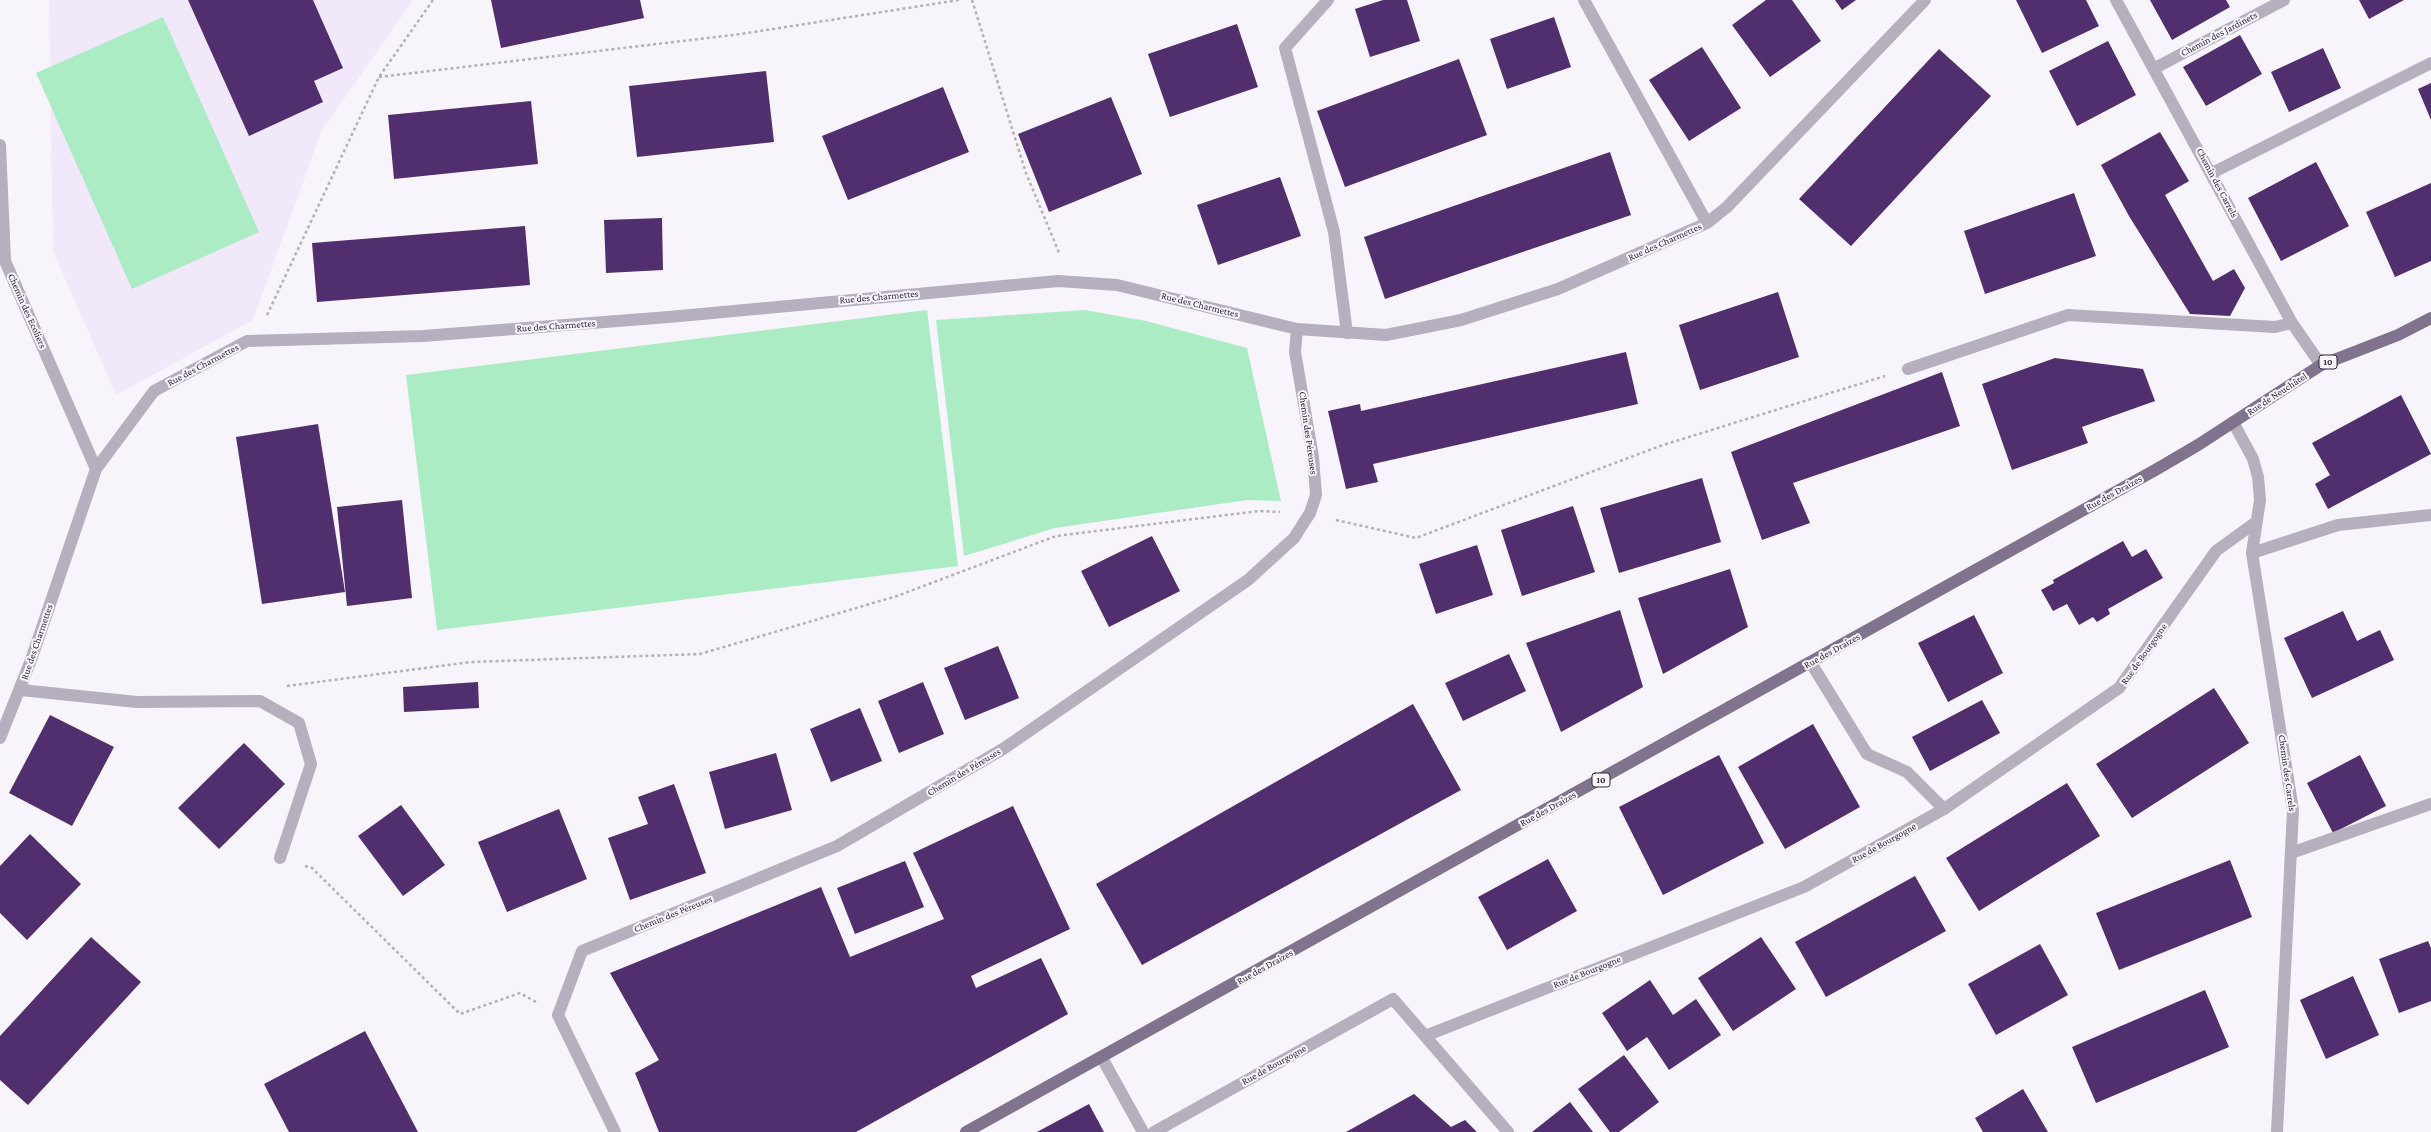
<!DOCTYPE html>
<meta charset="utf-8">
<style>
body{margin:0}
canvas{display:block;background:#f8f4fb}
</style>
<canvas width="2431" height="1132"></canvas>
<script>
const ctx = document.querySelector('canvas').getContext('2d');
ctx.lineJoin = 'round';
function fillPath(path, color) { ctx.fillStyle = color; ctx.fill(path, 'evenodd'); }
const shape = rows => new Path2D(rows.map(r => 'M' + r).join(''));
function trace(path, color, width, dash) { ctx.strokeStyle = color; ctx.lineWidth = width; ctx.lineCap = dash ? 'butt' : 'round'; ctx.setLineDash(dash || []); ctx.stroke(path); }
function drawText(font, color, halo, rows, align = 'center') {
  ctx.font = font + ' "Crimson Pro",serif'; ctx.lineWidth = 4; ctx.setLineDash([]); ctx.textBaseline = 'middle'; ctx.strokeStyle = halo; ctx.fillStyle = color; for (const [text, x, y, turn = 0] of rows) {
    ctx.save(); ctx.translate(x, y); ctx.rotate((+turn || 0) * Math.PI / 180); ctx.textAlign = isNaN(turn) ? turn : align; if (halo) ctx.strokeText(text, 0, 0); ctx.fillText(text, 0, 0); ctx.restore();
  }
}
fillPath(shape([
 [49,0,413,0,322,130,253,320,116,395,53,251]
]), '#f1e8f9');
fillPath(shape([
 [163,17,259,232,132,289,36,73],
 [927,310,958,566,437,630,406,375],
 [1085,310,1146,321,1247,348,1281,501,1247,500,1055,528,964,556,936,320]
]), '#abecc5');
fillPath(shape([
 [188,0,313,0,343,68,314,81,323,102,249,136],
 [491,0,640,0,644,18,501,48],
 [1383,0,1407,0,1420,41,1370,57,1355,9],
 [1766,0,1792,0,1821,41,1770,77,1732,25],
 [1835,0,1856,0,1842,10],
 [2016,0,2086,0,2099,26,2042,53],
 [2150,0,2226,0,2230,7,2172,40],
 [2359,0,2404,0,2369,19],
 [1554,17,1571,67,1507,89,1490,39],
 [1237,24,1258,87,1170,117,1148,54],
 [2240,35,2262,74,2206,106,2183,67],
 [2108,41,2136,95,2077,126,2049,71],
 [1702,47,1741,108,1689,141,1649,80],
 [2323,48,2341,88,2289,112,2271,72],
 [1939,49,1991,96,1851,246,1799,199],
 [1459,59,1487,135,1345,187,1317,111],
 [766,71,774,142,637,157,629,86],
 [2431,83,2431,120,2418,89],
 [943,87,969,152,848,200,822,136],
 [1111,97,1142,174,1049,212,1018,134],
 [531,101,538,164,394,179,388,115],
 [2160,132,2189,181,2165,195,2213,281,2234,269,2245,288,2230,316,2190,314,2129,216,2101,165],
 [1610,152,1631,215,1385,299,1364,237],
 [2316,162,2349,226,2281,261,2248,198],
 [1280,177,1301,236,1218,265,1197,205],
 [2431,183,2431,261,2395,277,2366,212],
 [2074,193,2096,256,1985,294,1964,231],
 [662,218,663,270,606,273,604,220],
 [525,226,530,285,317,302,312,243],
 [1778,292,1799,357,1700,390,1679,325],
 [1626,352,1638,404,1373,464,1378,482,1346,489,1328,411,1360,404,1361,411],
 [2055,358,2143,369,2155,401,2082,427,2088,443,2012,470,1982,384],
 [1942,372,1960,426,1793,483,1810,523,1762,540,1731,452],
 [2401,395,2431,454,2328,509,2315,484,2330,475,2312,443],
 [318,424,345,592,262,604,236,437],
 [1702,478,1721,542,1619,573,1600,508],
 [402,500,412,598,347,606,337,507],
 [1573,506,1595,572,1522,596,1501,530],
 [1152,536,1180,591,1109,627,1081,571],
 [2123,541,2132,557,2146,549,2163,578,2108,609,2110,614,2097,622,2093,617,2079,625,2067,604,2053,611,2041,590,2054,583,2053,580],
 [1477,545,1493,595,1436,614,1419,564],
 [1730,569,1748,627,1663,674,1638,598],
 [1620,610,1643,687,1561,732,1526,643],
 [2343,611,2357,641,2380,630,2394,660,2312,698,2284,638],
 [1974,615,2003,673,1948,702,1918,643],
 [998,646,1019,698,965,720,944,668],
 [1509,654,1526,691,1463,721,1445,683],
 [478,682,479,708,404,712,403,687],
 [923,682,944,734,899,753,878,701],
 [2214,688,2249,743,2132,818,2096,764],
 [1982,700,2000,733,1930,771,1912,737],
 [1413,704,1461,790,1142,965,1096,884],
 [860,708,882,761,831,782,810,729],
 [50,715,114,747,72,826,9,793],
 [1813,724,1860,807,1785,849,1738,767],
 [244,743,285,784,219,849,178,808],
 [776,753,792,810,725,829,709,772],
 [1719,755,1764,843,1663,895,1619,807],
 [2360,755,2386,806,2333,833,2307,783],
 [2067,783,2100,836,1979,911,1946,858],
 [674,784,706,873,630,900,608,838,648,824,638,797],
 [401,805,445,865,403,896,358,836],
 [1013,806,1070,929,971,976,976,988,1041,958,1068,1014,856,1132,659,1132,635,1073,659,1060,610,973,821,887,850,957,944,919,913,853],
 [559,809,587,879,507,912,478,842],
 [30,834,81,884,27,940,0,913,0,866],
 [1548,859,1577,911,1507,950,1478,897],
 [2230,860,2252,917,2119,970,2096,913],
 [905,861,924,907,855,934,837,888],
 [1915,876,1946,931,1826,997,1795,942],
 [91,937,141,982,28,1105,0,1080,0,1036],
 [1761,937,1796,989,1733,1031,1698,978],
 [2428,941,2431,948,2431,1001,2399,1013,2379,959],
 [2040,944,2068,995,1996,1035,1968,984],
 [2353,976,2379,1035,2326,1059,2300,1000],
 [1650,980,1673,1015,1696,999,1721,1035,1669,1070,1647,1037,1627,1051,1602,1013],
 [2205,990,2229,1047,2096,1103,2072,1047],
 [365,1031,418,1132,289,1132,264,1084],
 [1624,1055,1659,1102,1619,1132,1610,1132,1578,1089],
 [2023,1089,2048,1132,1983,1132,1975,1118],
 [1414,1094,1451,1127,1465,1120,1477,1132,1346,1132],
 [1570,1102,1593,1132,1532,1132],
 [1089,1104,1104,1132,1037,1132]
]), '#512e6d');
trace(shape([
 [972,0,1026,173,1060,255],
 [379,77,741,34,959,0],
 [267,315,379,77,433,0],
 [1336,520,1416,538,1660,446,1885,376],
 [287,686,471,662,700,654,897,596,1056,536,1259,511,1280,512],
 [305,866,312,868,460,1014,520,993,536,1002]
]), '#b4afb8', 2.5, [3, 3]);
trace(shape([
 [2212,173,2431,63],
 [1908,369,2068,315,2275,327,2292,323],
 [2252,553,2338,525,2431,515],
 [1811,663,1867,754,1907,772,1944,809],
 [2291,853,2431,804]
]), '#b6afbd', 12);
trace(shape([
 [1328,0,1285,48,1334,232,1347,333],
 [1584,0,1707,223],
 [2116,0,2292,323,2321,365],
 [2155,68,2284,0],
 [0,145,5,261,96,469],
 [2233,422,2253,459,2258,477,2260,500,2252,553,2293,810,2277,1132],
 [21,690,137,702,260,701,299,723,311,764,280,858],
 [0,738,31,660,96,469,154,391,247,341,423,336,669,317,1058,281,1117,285,1297,329,1386,335,1461,320,1558,289,1707,223,1727,207,1925,0],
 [1425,1036,1508,1132],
 [1102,1058,1143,1132],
 [615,1132,558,1015,582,951,837,846,1003,749,1248,580,1294,538,1310,513,1316,495,1313,457,1295,352,1297,329],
 [1154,1132,1393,999,1425,1036,1804,887,1944,809,2119,688,2216,551,2256,522]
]), '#b6afbd', 12);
trace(shape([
 [966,1132,2157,469,2198,445,2321,365,2398,335,2431,318]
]), '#80738d', 12);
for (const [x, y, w] of [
 [2328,362,18],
 [1601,780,18]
]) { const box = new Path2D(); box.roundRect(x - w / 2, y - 7, w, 14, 3); ctx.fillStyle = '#f8f4fb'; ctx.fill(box); trace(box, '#2f2835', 1); }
drawText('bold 9px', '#2f2835', null, [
 ["10",2328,362],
 ["10",1601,780]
]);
drawText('10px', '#2f2835', '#f8f4fb', [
 ["Chemin des Jardinets",2219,34,-28],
 ["Chemin des Carrels",2217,183,62],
 ["Rue des Charmettes",1665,242,-24],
 ["Rue des Charmettes",879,297,-5],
 ["Rue des Charmettes",1200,305,14],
 ["Chemin des Ecoliers",27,311,66],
 ["Rue des Charmettes",556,326,-4],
 ["Rue des Charmettes",203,365,-28],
 ["Rue de Neuchâtel",2277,394,-33],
 ["Chemin des Péreuses",1308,433,82],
 ["Rue des Draizes",2114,493,-29],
 ["Rue des Charmettes",37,642,-71],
 ["Rue des Draizes",1832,651,-29],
 ["Rue de Bourgogne",2144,654,-55],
 ["Chemin des Péreuses",964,772,-31],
 ["Chemin des Carrels",2287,773,82],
 ["Rue des Draizes",1548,809,-29],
 ["Rue de Bourgogne",1884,843,-29],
 ["Chemin des Péreuses",673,914,-22],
 ["Rue des Draizes",1265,967,-29],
 ["Rue de Bourgogne",1587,972,-22],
 ["Rue de Bourgogne",1274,1065,-29]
]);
</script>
